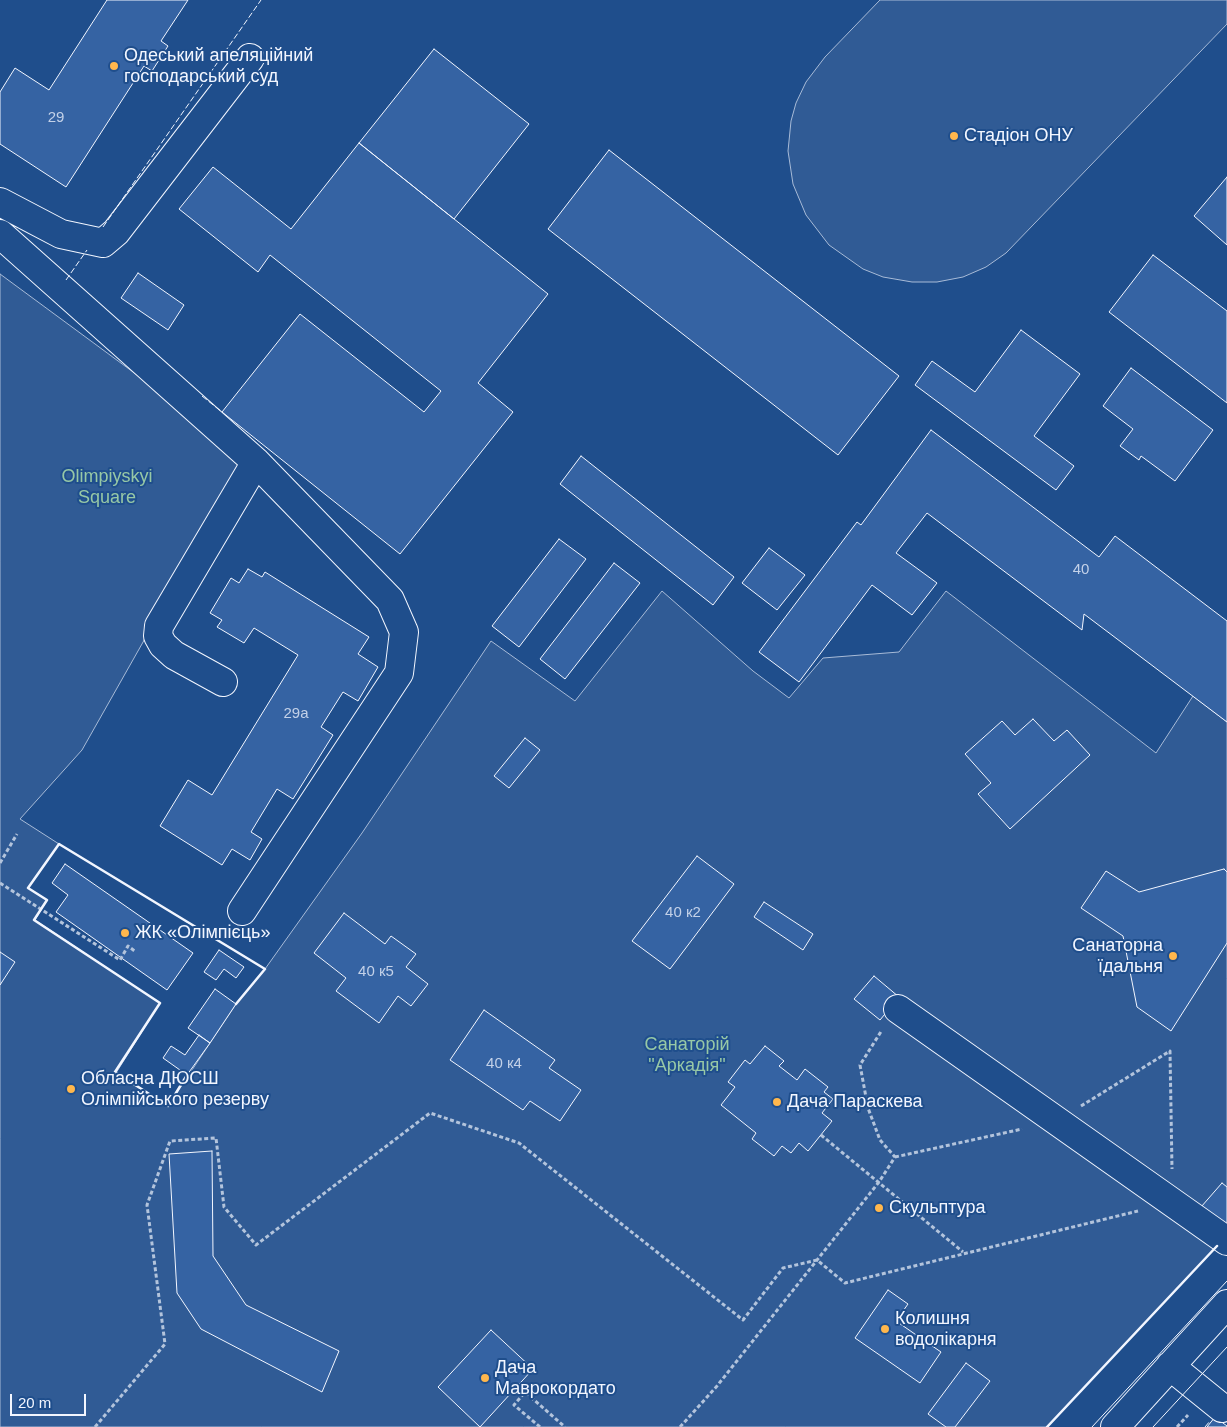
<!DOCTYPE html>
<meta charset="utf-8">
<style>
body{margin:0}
#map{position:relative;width:1227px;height:1427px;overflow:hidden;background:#1f4e8c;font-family:Arial,sans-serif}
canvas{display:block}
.scale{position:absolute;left:10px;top:1394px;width:76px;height:22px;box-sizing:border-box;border:2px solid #f2f6ff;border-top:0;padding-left:6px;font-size:15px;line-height:18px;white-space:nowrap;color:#f2f6ff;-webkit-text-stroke:4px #1f4e8c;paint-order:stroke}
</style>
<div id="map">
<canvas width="1227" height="1427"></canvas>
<div class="scale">20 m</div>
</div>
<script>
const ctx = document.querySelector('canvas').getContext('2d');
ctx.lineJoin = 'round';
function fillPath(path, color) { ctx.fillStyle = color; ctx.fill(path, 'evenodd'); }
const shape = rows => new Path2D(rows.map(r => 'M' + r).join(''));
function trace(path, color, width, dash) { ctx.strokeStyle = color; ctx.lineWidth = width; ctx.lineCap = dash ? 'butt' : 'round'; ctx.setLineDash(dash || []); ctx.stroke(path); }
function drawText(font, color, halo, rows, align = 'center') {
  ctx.font = font + ' Arial,sans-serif'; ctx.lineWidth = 4; ctx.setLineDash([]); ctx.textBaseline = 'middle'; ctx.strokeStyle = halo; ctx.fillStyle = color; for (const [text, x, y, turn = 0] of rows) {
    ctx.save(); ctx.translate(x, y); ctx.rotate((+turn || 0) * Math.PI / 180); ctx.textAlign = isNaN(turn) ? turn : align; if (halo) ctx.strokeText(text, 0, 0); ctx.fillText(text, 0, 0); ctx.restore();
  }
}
const built = shape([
 [880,0,1227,0,1227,24,1006,253,986,267,963,277,937,282,912,282,883,277,863,269,829,245,806,215,793,184,788,151,791,121,796,103,806,82,825,57,880,0],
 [0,274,186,411,246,460,82,750,20,819,59,844,28,888,47,900,35,920,160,1003,116,1073,168,1106,236,1004,265,969,362,833,491,641,575,701,662,591,753,671,789,698,823,658,899,652,946,591,1156,753,1193,696,1227,722,1227,1235,1047,1427,0,1427,0,274]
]);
fillPath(built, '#305b95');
trace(built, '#a8bbd7', 1);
const building = shape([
 [107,0,188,0,161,41,168,46,152,71,144,66,66,187,0,144,0,92,15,68,49,90,107,0],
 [434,49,529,124,454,219,359,143,434,49],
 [359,143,548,294,478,383,513,412,400,554,222,412,300,314,424,412,441,391,270,255,258,272,179,209,213,167,291,229,359,143],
 [609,150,899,376,838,455,548,229,609,150],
 [1227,177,1227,245,1194,216,1227,177],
 [1153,255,1227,311,1227,403,1109,312,1153,255],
 [138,273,184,305,168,330,121,298,138,273],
 [1021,330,1080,374,1034,436,1074,466,1056,490,915,385,932,361,975,392,1021,330],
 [1131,368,1213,430,1175,481,1141,456,1139,460,1120,446,1133,429,1103,406,1131,368],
 [931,430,1099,557,1115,536,1227,621,1227,722,1084,614,1082,630,927,513,896,553,937,583,912,615,872,585,799,682,759,652,857,522,861,525,931,430],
 [581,456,734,577,713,605,560,484,581,456],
 [559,539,586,559,519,647,492,626,559,539],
 [769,548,805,575,777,610,742,583,769,548],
 [614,563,640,583,565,679,540,659,614,563],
 [248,569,262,577,265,572,369,637,358,654,378,667,358,701,343,692,321,727,333,735,293,799,277,789,251,832,262,839,250,860,232,849,222,865,160,826,188,780,212,795,298,655,254,628,244,643,217,627,222,620,210,613,231,578,239,583,248,569],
 [1033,719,1054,741,1067,730,1090,755,1010,829,978,794,991,783,965,754,1002,721,1015,735,1033,719],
 [525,738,540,750,509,788,494,776,525,738],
 [697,856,734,884,670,969,632,941,697,856],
 [65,864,193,953,167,990,56,912,68,895,52,883,65,864],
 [1224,869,1227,872,1227,943,1171,1031,1137,1007,1123,936,1081,908,1106,871,1139,892,1224,869],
 [764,902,813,934,803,950,754,917,764,902],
 [344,913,385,944,391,936,416,954,406,967,428,984,411,1006,398,996,379,1023,336,991,346,978,314,953,344,913],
 [219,950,244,967,236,978,224,969,216,980,204,972,219,950],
 [0,952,15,962,0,985,0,952],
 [874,976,899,997,880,1020,854,999,874,976],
 [215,989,236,1004,210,1043,188,1028,215,989],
 [484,1010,555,1060,549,1068,581,1090,560,1121,530,1101,523,1110,450,1060,484,1010],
 [199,1035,210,1043,187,1075,163,1058,171,1046,185,1055,199,1035],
 [765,1046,784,1061,779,1066,797,1080,805,1069,828,1087,824,1092,833,1099,822,1113,832,1121,808,1151,799,1143,791,1153,782,1146,774,1156,752,1139,756,1133,721,1105,735,1087,728,1082,745,1060,750,1064,765,1046],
 [212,1151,213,1256,246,1305,339,1351,322,1392,201,1329,177,1293,169,1154,212,1151],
 [1222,1183,1227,1187,1227,1229,1201,1207,1222,1183],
 [888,1290,908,1304,896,1321,941,1352,920,1383,855,1338,888,1290],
 [491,1330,533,1369,480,1427,438,1387,491,1330],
 [966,1363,990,1381,955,1427,946,1427,928,1414,966,1363],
 [1215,1417,1227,1426,1227,1427,1207,1427,1215,1417]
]);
fillPath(building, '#3563a3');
trace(building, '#f2f6ff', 1);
const minor = shape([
 [0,202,61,234,103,243,116,232,250,58],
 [0,234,256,462,390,600,404,632,399,673,242,911],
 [223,682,174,655,163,645,158,636,159,626,256,462],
 [898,1009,1227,1241],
 [1170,1366,1222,1408],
 [1115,1427,1227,1304]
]);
trace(minor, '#f2f6ff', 30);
trace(shape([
 [0,863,17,834],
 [0,883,120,960,128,946,136,952],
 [1081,1106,1170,1051,1172,1169],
 [821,1135,963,1252],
 [895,1157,1022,1129],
 [95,1427,165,1344,147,1205,170,1141,216,1138,224,1207,256,1245,430,1113,519,1143,743,1320,783,1268,817,1260,845,1283,1138,1211],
 [540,1427,514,1405,525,1392,565,1427],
 [680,1427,717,1386,879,1182,895,1157,880,1140,868,1108,860,1065,882,1030],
 [1177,1427,1188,1415]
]), '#b3c4dc', 3, [4, 2.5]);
trace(minor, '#1f4e8c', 28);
trace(shape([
 [1092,1427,1227,1281],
 [1153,1427,1227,1347]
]), '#f2f6ff', 1);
trace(shape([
 [103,227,261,0],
 [66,280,87,250],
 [202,396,222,412],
 [1205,1427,1210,1421]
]), '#f2f6ff', 1, [6, 2.5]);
trace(shape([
 [187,1075,168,1106,115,1072,160,1003,34,920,47,900,28,888,59,844,265,969,236,1004],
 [1047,1427,1217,1246]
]), '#f2f6ff', 2.5);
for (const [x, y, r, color] of [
 [114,66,5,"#ffb74d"],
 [954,136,5,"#ffb74d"],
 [125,933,5,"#ffb74d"],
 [1173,956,5,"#ffb74d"],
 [71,1089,5,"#ffb74d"],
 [777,1102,5,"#ffb74d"],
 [879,1208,5,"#ffb74d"],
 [885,1329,5,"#ffb74d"],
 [485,1378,5,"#ffb74d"]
]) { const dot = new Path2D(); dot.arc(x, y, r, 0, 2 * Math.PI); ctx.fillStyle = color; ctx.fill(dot); trace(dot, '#1f4e8c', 2); }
drawText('15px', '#c3d1e8', null, [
 ["29",56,118],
 ["40",1081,570],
 ["29а",296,714],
 ["40 к2",683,913],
 ["40 к5",376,972],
 ["40 к4",504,1064]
]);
drawText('18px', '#f2f6ff', '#1f4e8c', [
 ["Одеський апеляційний",124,56],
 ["господарський суд",124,77],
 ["Стадіон ОНУ",964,136],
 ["ЖК «Олімпієць»",135,933],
 ["Санаторна",1163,946,"right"],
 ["їдальня",1163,967,"right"],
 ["Обласна ДЮСШ",81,1079],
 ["Олімпійського резерву",81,1100],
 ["Дача Параскева",787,1102],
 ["Скульптура",889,1208],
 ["Колишня",895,1319],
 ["водолікарня",895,1340],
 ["Дача",495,1368],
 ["Маврокордато",495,1389]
], 'left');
drawText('18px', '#97c8a6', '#1f4e8c', [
 ["Olimpiyskyi",107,477],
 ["Square",107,498],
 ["Санаторій",687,1045],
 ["\"Аркадія\"",687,1066]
]);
</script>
